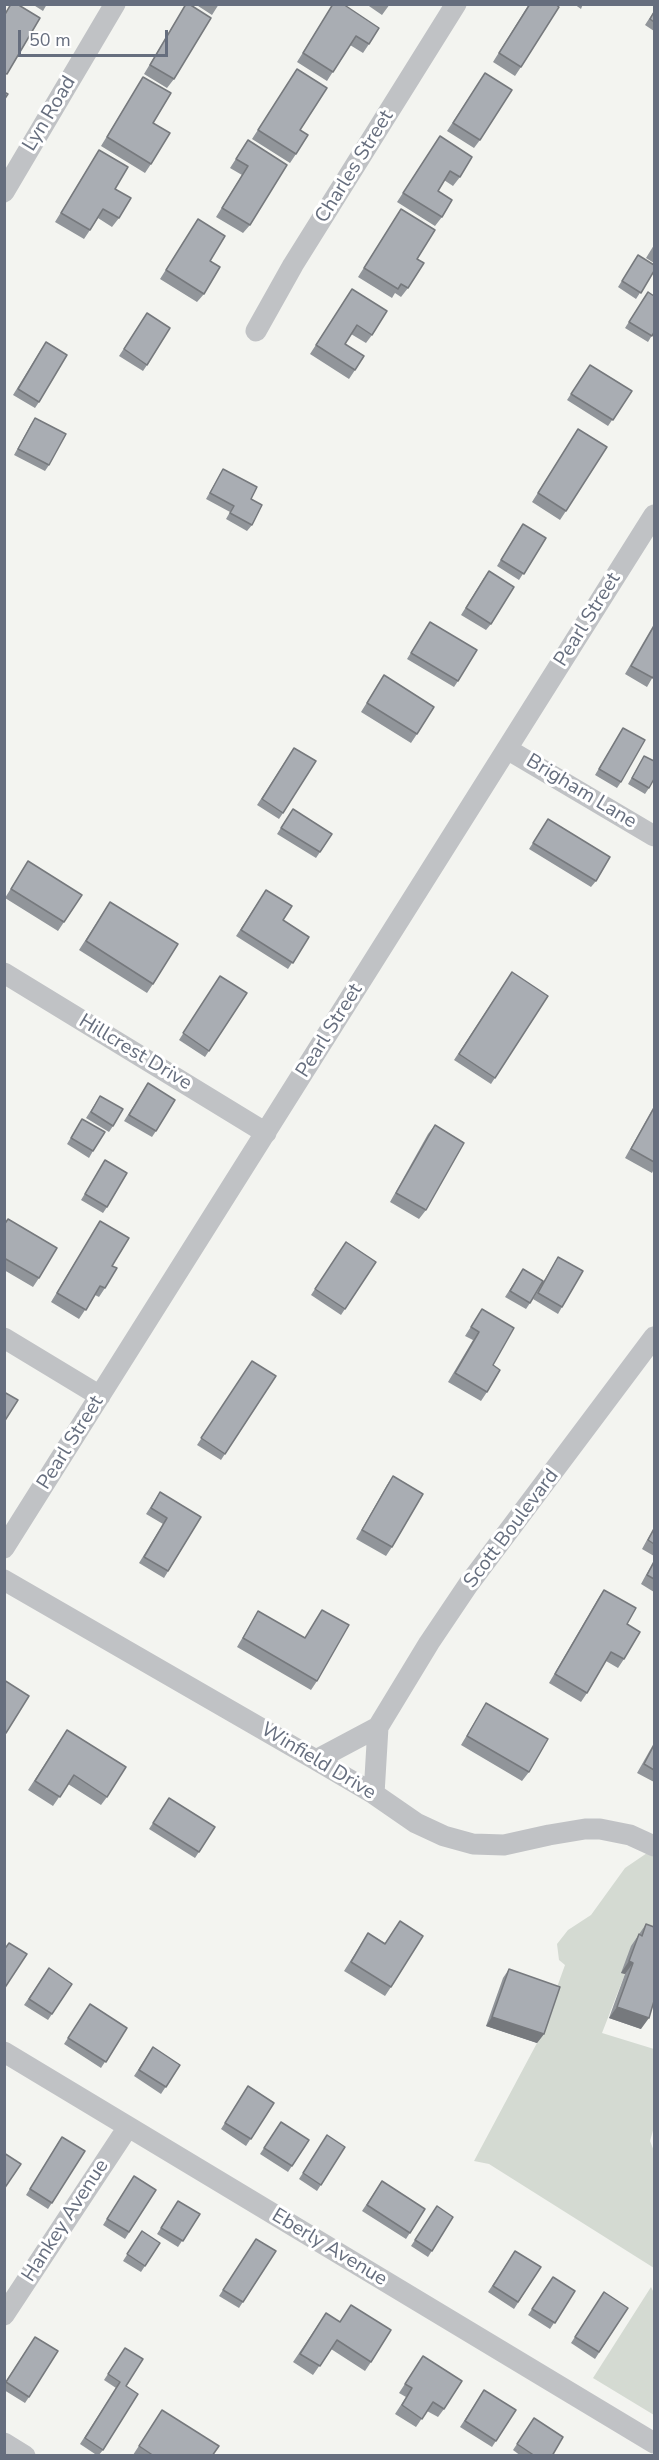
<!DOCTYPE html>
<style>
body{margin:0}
#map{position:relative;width:659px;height:2460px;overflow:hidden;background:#f3f4f0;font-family:"Nunito Sans",sans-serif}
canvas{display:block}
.frame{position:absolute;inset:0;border:6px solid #666e7e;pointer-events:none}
.scale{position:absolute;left:18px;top:30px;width:150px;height:27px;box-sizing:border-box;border:3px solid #666e7e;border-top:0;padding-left:8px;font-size:18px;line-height:21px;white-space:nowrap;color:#666e7e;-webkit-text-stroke:4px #fff;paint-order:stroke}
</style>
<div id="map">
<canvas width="659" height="2460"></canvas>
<div class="frame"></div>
<div class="scale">50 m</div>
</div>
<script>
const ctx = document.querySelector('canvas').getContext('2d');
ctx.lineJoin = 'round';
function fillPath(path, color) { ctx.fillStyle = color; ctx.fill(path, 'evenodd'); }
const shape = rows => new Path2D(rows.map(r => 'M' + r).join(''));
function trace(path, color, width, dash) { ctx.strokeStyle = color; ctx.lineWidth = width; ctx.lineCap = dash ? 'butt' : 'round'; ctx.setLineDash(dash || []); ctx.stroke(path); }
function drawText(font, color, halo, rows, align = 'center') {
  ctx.font = font + ' "Nunito Sans",sans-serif'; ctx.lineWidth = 6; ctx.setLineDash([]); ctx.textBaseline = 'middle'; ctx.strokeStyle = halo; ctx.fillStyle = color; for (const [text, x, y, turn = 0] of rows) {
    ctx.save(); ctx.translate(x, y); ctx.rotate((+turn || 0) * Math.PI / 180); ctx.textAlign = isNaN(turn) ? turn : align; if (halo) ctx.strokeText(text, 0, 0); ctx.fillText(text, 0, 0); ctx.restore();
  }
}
fillPath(shape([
 [650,1851,654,1854,654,1941,622,1973,625,1974,602,2033,654,2049,654,2127,650,2141,654,2151,654,2268,489,2164,474,2161,537,2043,565,1965,559,1960,557,1944,568,1930,591,1915,625,1868],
 [651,2287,654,2293,654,2415,593,2378]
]), '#d4dad2');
trace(shape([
 [4,192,115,4],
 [256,331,293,265,456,4],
 [507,749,654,836],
 [4,973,266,1133],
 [4,1338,100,1396],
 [4,1548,654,515],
 [4,1580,316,1760,374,1794,416,1823,444,1836,473,1844,504,1845,549,1835,585,1829,600,1829,630,1835,654,1846],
 [378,1727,429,1643,468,1585,654,1337],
 [316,1760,378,1727,374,1794],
 [4,2052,654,2443],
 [4,2315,128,2127],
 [4,2443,25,2456]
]), '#c0c2c5', 21);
fillPath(shape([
 [32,4,47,4,43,11],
 [186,4,174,79,167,88,144,74],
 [195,4,219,4,212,15],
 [333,4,369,44,363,53,350,45,327,81,297,62],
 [366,4,390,4,382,15],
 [529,4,555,4,521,67,515,76,493,62],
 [574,4,583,4,581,9],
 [654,11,654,31,645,25],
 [297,69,300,130,296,154,290,163,252,139],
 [485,73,480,140,474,148,447,131],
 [143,77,153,123,151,164,145,173,101,146],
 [440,136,460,177,453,186,444,180,438,191,442,217,435,226,397,202],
 [248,140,250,225,243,233,216,217,242,175,230,168],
 [99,150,115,189,119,218,112,227,98,218,84,239,55,222],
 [401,209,417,259,408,288,401,297,395,293,392,298,358,277],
 [198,219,210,261,204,294,197,302,160,279],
 [654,245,654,263,646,258],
 [638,255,654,271,636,299,618,287],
 [352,289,372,335,366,343,351,334,345,344,355,370,349,379,310,354],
 [644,298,654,332,648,342,625,328],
 [143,319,147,365,143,371,119,356],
 [42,348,39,402,35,408,13,395],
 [586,371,632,391,608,426,567,400],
 [35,418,49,465,45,471,14,455,31,424],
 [578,429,566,511,560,520,532,502],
 [223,469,251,499,252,525,247,531,226,519,230,512,206,499],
 [519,530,546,538,519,580,497,566],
 [484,578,491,624,486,630,461,615],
 [430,622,458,681,454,687,407,659],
 [654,624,654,675,647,687,625,674],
 [384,675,417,734,411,743,361,712],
 [623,728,621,782,617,788,595,775],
 [290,754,283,813,279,819,257,805],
 [644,756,649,788,645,794,628,784],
 [289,815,332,834,316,858,277,834],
 [548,819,596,881,591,887,529,849],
 [28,861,64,922,58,931,5,898],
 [266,890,283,920,309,937,288,969,236,936],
 [110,902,153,984,147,993,79,950],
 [512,972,548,996,491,1084,454,1060],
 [220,976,247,993,205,1057,179,1040],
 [148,1083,156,1131,152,1137,124,1121],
 [100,1096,113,1126,109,1132,86,1118],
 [654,1106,654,1169,652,1173,625,1158],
 [82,1119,93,1151,89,1158,67,1144],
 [435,1125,426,1210,419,1219,390,1202,428,1134],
 [105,1160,107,1207,103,1213,81,1200],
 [8,1219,39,1278,33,1287,4,1270,4,1224],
 [100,1221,112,1266,105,1288,99,1297,95,1295,79,1319,51,1302],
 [346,1242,376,1262,341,1315,311,1295],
 [558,1257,562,1307,558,1314,533,1299],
 [523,1269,530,1303,526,1309,505,1297],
 [482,1309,493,1365,487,1392,481,1401,448,1382,473,1340,465,1336],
 [252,1361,276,1376,221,1460,197,1445],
 [393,1476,392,1547,386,1556,356,1539,387,1485],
 [160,1492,201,1517,164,1578,139,1563,163,1524,146,1514],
 [654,1527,654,1556,642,1549],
 [654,1560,654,1592,641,1584],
 [604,1590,627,1624,624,1659,618,1668,606,1661,587,1693,581,1702,549,1683,598,1599],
 [322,1610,317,1681,311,1690,237,1647,258,1611,305,1638],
 [486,1703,529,1772,522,1781,461,1745],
 [67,1730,107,1797,101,1805,68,1784,53,1806,28,1790],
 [654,1743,654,1782,637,1773],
 [169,1798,215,1827,195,1858,149,1829],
 [400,1921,391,1987,385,1996,344,1971,368,1933,385,1943],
 [646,1924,641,2029,609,2018,625,1974,621,1973,631,1946],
 [49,1968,72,1984,48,2020,24,2005],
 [509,1969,544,2034,537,2043,486,2026,503,1978],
 [90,2004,127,2028,101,2068,64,2044],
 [153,2047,180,2065,161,2094,134,2076],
 [248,2086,274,2103,246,2146,221,2129],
 [281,2122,309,2140,288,2172,260,2154],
 [327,2135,345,2147,317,2191,299,2179],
 [58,2143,85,2151,48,2209,26,2195],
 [134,2176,156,2190,125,2239,103,2225],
 [382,2181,425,2209,406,2239,362,2211],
 [178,2201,200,2214,178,2247,157,2234],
 [437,2206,453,2217,428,2257,411,2246],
 [142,2231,160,2243,141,2272,123,2261],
 [256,2239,276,2251,239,2308,219,2296],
 [515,2251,541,2267,514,2309,488,2292],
 [553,2277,575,2291,550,2329,528,2315],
 [604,2292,628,2308,595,2359,571,2343],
 [326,2313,371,2362,365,2371,331,2349,313,2375,293,2362],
 [35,2337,29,2397,25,2403,4,2390,4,2384],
 [125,2348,126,2386,103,2450,98,2456,80,2444,116,2388,104,2380],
 [423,2356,444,2409,438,2417,427,2411,416,2427,395,2414,406,2397,399,2393],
 [484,2390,516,2410,492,2447,460,2427],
 [162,2410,212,2456,133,2455],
 [534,2418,552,2456,521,2456,513,2450]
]), '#91959a');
fillPath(shape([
 [629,1961,633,1963,625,1974,621,1973],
 [617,2007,649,2018,641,2029,609,2018],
 [492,2017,544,2034,537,2043,486,2026]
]), '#76797d');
const building = shape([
 [11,4,17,4,40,18,7,74,4,73,4,16,11,4],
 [186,4,189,4,211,18,174,79,150,65,186,4],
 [333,4,343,4,379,28,369,44,356,36,333,72,303,53,333,4],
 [530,4,555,4,559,7,521,67,499,53,530,4],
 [654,12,654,22,650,19,654,12],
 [297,69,327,88,300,130,308,135,296,154,258,130,297,69],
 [485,73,512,90,480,140,453,123,485,73],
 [143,77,171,93,153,123,170,133,151,164,107,137,143,77],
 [4,92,8,94,4,100,4,92],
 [440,136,472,157,460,177,450,171,438,191,452,200,442,217,403,193,440,136],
 [248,140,287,165,250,225,222,208,248,166,236,159,248,140],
 [99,150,128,167,115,189,131,198,119,218,103,209,90,230,61,213,99,150],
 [401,209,435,230,417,259,424,263,408,288,401,284,398,289,364,268,401,209],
 [198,219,225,236,210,261,220,267,204,294,166,270,198,219],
 [638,255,654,265,654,271,641,293,622,281,638,255],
 [352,289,387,311,372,335,357,325,345,344,364,356,355,370,316,345,352,289],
 [648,292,654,296,654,332,652,336,629,322,648,292],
 [147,313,170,328,147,365,124,349,147,313],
 [46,342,67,355,39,402,18,389,46,342],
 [590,365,632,391,613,420,571,394,590,365],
 [35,418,66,434,49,465,18,449,35,418],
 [578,429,607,447,566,511,538,493,578,429],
 [223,469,257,487,251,499,262,505,252,525,230,513,234,506,210,493,223,469],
 [523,524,546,538,524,574,501,560,523,524],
 [489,571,514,587,491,624,466,608,489,571],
 [430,622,477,650,458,681,411,653,430,622],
 [654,626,654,675,653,678,631,666,654,626],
 [384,675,434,707,417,734,367,703,384,675],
 [623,728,645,740,621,782,599,769,623,728],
 [294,748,316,761,283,813,262,799,294,748],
 [644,756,654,761,654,779,649,788,632,778,644,756],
 [293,809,332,834,320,852,281,828,293,809],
 [548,819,610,857,596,881,533,843,548,819],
 [28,861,82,895,64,922,11,889,28,861],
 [266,890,292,906,283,920,309,937,293,963,241,930,266,890],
 [110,902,178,944,153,984,86,941,110,902],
 [512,972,548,996,495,1078,459,1054,512,972],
 [220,976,247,993,209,1051,183,1033,220,976],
 [148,1083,175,1100,156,1131,129,1115,148,1083],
 [100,1096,123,1109,113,1126,91,1112,100,1096],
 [654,1108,654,1162,631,1149,654,1108],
 [82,1119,105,1132,93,1151,71,1138,82,1119],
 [435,1125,464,1143,426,1210,396,1193,435,1125],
 [105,1160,127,1173,107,1207,85,1194,105,1160],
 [8,1219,57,1248,39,1278,4,1258,4,1225,8,1219],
 [100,1221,129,1238,112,1266,117,1268,105,1288,100,1286,86,1310,57,1293,100,1221],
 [346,1242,376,1262,345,1309,315,1289,346,1242],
 [558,1257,583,1271,562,1307,538,1293,558,1257],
 [523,1269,543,1281,530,1303,510,1291,523,1269],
 [482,1309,514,1328,493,1365,500,1370,487,1392,455,1373,479,1332,471,1327,482,1309],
 [252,1361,276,1376,225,1454,201,1438,252,1361],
 [4,1392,18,1400,4,1422,4,1392],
 [393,1476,423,1494,392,1547,362,1530,393,1476],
 [160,1492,201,1517,168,1571,144,1557,167,1518,151,1508,160,1492],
 [654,1529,654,1544,648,1540,654,1529],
 [654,1562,654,1579,647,1575,654,1562],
 [604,1590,636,1608,627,1624,640,1632,624,1659,611,1652,587,1693,555,1674,604,1590],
 [322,1610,349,1625,317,1681,243,1638,258,1611,305,1638,322,1610],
 [4,1680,29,1696,6,1733,4,1733,4,1680],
 [486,1703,548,1739,529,1772,467,1736,486,1703],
 [67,1730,126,1767,107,1797,74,1775,60,1797,35,1781,67,1730],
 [654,1745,654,1770,644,1764,654,1745],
 [169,1798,215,1827,199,1852,153,1823,169,1798],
 [400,1921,423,1936,391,1987,351,1962,368,1933,385,1944,400,1921],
 [646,1924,654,1927,654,2001,649,2018,617,2007,633,1963,629,1961,639,1934,642,1936,646,1924],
 [9,1943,27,1954,4,1989,4,1950,9,1943],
 [49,1968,72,1984,52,2014,29,1999,49,1968],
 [509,1969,560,1987,544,2034,492,2017,509,1969],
 [90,2004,127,2028,106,2062,68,2038,90,2004],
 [153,2047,180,2065,166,2087,139,2070,153,2047],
 [248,2086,274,2103,251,2139,225,2123,248,2086],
 [281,2122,309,2140,292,2166,264,2148,281,2122],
 [327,2135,345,2147,321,2185,303,2173,327,2135],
 [62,2137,85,2151,52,2203,30,2189,62,2137],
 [4,2153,21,2164,4,2189,4,2153],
 [134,2176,156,2190,129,2232,107,2219,134,2176],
 [382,2181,425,2209,410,2233,367,2205,382,2181],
 [178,2201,200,2214,183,2241,161,2228,178,2201],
 [437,2206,453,2217,432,2251,415,2240,437,2206],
 [142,2231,160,2243,145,2266,127,2254,142,2231],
 [256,2239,276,2251,243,2302,223,2290,256,2239],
 [515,2251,541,2267,518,2302,493,2286,515,2251],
 [553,2277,575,2291,555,2323,532,2309,553,2277],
 [604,2292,628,2308,599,2352,575,2337,604,2292],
 [351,2305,391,2330,371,2362,337,2340,320,2366,300,2354,326,2313,340,2322,351,2305],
 [35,2337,58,2351,29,2397,6,2382,35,2337],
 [125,2348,143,2359,126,2386,138,2394,103,2450,85,2438,120,2382,108,2374,125,2348],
 [423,2356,462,2381,444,2409,433,2402,422,2419,402,2405,412,2388,405,2384,423,2356],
 [484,2390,516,2410,496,2441,465,2421,484,2390],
 [162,2410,219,2446,212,2456,154,2456,139,2446,162,2410],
 [534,2418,563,2437,552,2456,535,2456,517,2444,534,2418]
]);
fillPath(building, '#a9adb3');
trace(building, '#76797d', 1.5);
drawText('20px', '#666e7e', '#fff', [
 ["Lyn Road",50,114,-59],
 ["Charles Street",355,167,-58],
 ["Pearl Street",588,620,-58],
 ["Brigham Lane",581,792,31],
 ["Pearl Street",330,1031,-58],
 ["Hillcrest Drive",135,1053,31],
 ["Pearl Street",71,1443,-58],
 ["Scott Boulevard",512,1529,-53],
 ["Winfield Drive",318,1762,31],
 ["Hankey Avenue",66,2221,-57],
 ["Eberly Avenue",329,2248,31]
]);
</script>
